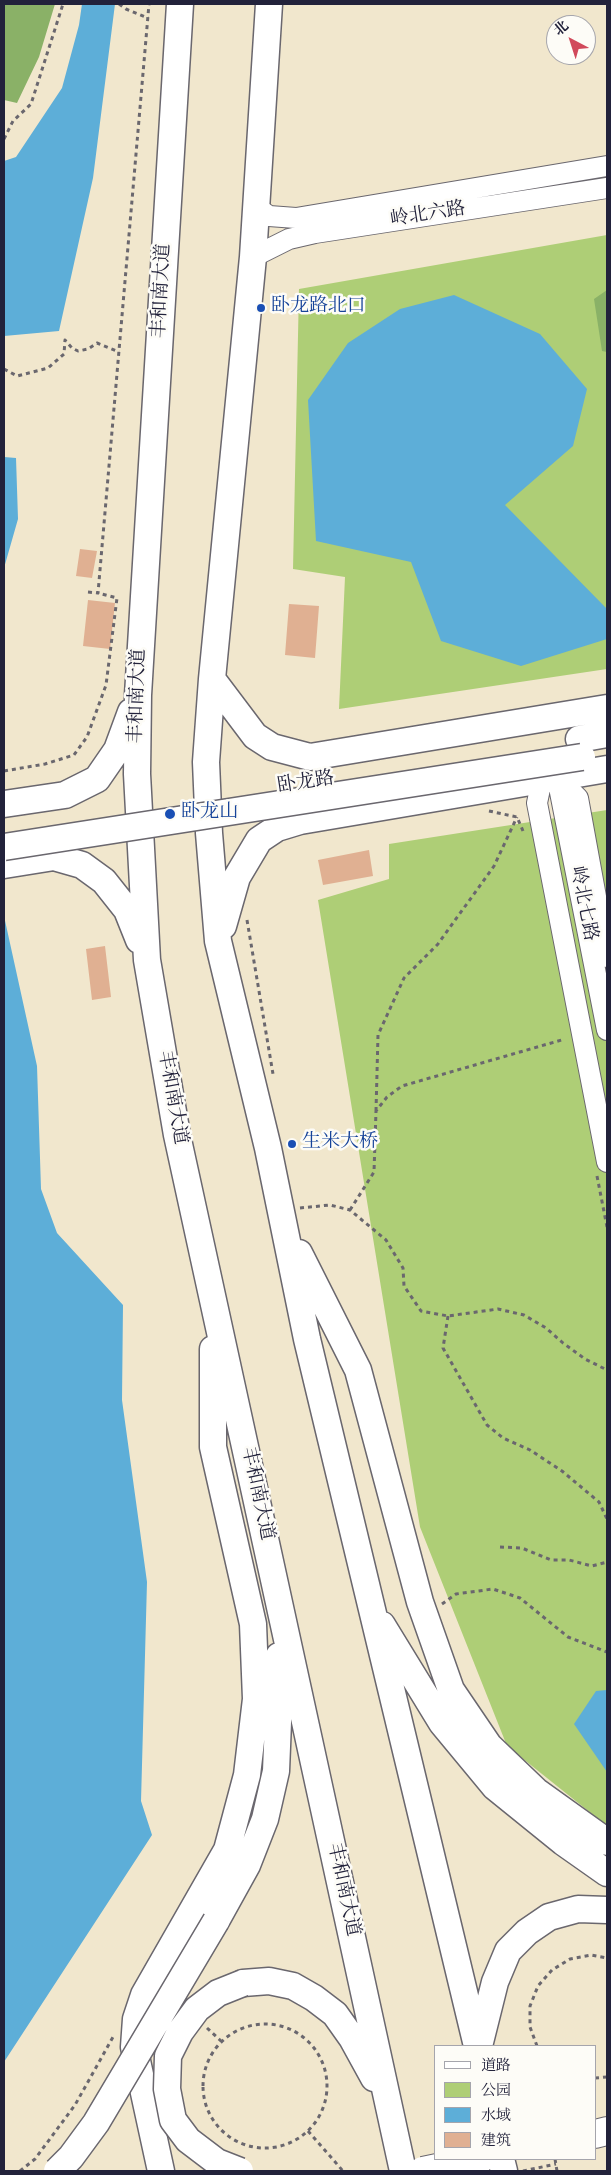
<!DOCTYPE html>
<meta charset="utf-8">
<style>
body{margin:0}
#map{position:relative;width:611px;height:2175px;overflow:hidden;background:#f1e7cd;font-family:"Sorts Mill Goudy","Noto Serif SC",serif}
canvas{display:block}
.frame{position:absolute;inset:0;border:5px solid #22223b;pointer-events:none}
.legend{position:absolute;left:434px;top:2045px;width:162px;height:115px;box-sizing:border-box;background:#fdfcf7;border:1px solid #a5a5ac;margin:0;padding:6px 9px;list-style:none;font-size:15px;color:#22223b}
.legend li{display:flex;align-items:center;gap:10px;height:25px}
.legend b{width:25px;border:1px solid #a5a5ac}
.north{position:absolute;left:546px;top:15px;width:50px;height:50px;box-sizing:border-box;background:#fdfcf7;border:1px solid #a5a5ac;border-radius:50%;rotate:320deg;font-size:14px;font-weight:700;line-height:20px;text-align:center;color:#22223b}
.north::after{content:'';display:block;margin:auto;width:18px;height:22px;background:#d1495b;clip-path:polygon(50% 0,100% 100%,50% 72%,0 100%)}
</style>
<div id="map">
<canvas width="611" height="2175"></canvas>
<div class="frame"></div>
<ul class="legend">
<li><b style="height:6px;background:#fff"></b>道路</li>
<li><b style="height:14px;background:#aece76"></b>公园</li>
<li><b style="height:14px;background:#5daed8"></b>水域</li>
<li><b style="height:14px;background:#e0b092"></b>建筑</li>
</ul>
<div class="north">北</div>
</div>
<script>
const ctx = document.querySelector('canvas').getContext('2d');
ctx.lineJoin = 'round';
function fillPath(path, color) { ctx.fillStyle = color; ctx.fill(path, 'evenodd'); }
const shape = rows => new Path2D(rows.map(r => 'M' + r).join(''));
function trace(path, color, width, dash) { ctx.strokeStyle = color; ctx.lineWidth = width; ctx.lineCap = dash ? 'butt' : 'round'; ctx.setLineDash(dash || []); ctx.stroke(path); }
function drawText(font, color, halo, rows, align = 'center') {
  ctx.font = font + ' "Sorts Mill Goudy","Noto Serif SC",serif'; ctx.lineWidth = 5; ctx.setLineDash([]); ctx.textBaseline = 'middle'; ctx.strokeStyle = halo; ctx.fillStyle = color; for (const [text, x, y, turn = 0] of rows) {
    ctx.save(); ctx.translate(x, y); ctx.rotate((+turn || 0) * Math.PI / 180); ctx.textAlign = isNaN(turn) ? turn : align; if (halo) ctx.strokeText(text, 0, 0); ctx.fillText(text, 0, 0); ctx.restore();
  }
}
fillPath(shape([
 [607,235,607,669,339,709,345,577,293,569,299,289],
 [607,810,607,1826,507,1746,420,1527,318,900,389,879,389,844]
]), '#aece76');
fillPath(shape([
 [4,4,55,4,39,57,17,103,4,100],
 [607,290,607,352,602,351,594,299]
]), '#8ab167');
fillPath(shape([
 [82,4,115,4,93,178,59,331,4,336,4,161,16,157,62,88,79,25],
 [454,295,540,334,587,389,573,446,505,505,607,609,607,639,521,666,441,641,411,562,316,541,308,400,348,343,400,309],
 [4,457,16,458,18,519,4,568],
 [4,916,37,1066,41,1189,57,1233,123,1305,122,1400,147,1582,141,1801,152,1835,4,2062],
 [607,1690,607,1772,574,1724,596,1691]
]), '#5daed8');
fillPath(shape([
 [80,549,97,551,92,578,76,576],
 [88,600,115,603,110,649,83,646],
 [289,604,319,606,315,658,285,655],
 [369,850,373,876,323,885,318,860],
 [105,946,111,997,92,1000,86,949]
]), '#e0b092');
const minor = shape([
 [256,207,269,216,296,218,607,166],
 [253,257,289,239,315,233,607,188],
 [557,777,607,1030],
 [557,777,578,798,607,957],
 [542,779,537,803,607,1162]
]);
const major = shape([
 [180,4,138,695,137,774,147,960,177,1135,403,2171],
 [269,4,253,257,212,679,206,762,209,833,218,941,268,1148,307,1339,477,2046],
 [212,679,255,736,272,747,310,757,607,708],
 [579,739,607,734],
 [4,804,65,795,97,779,117,750,131,712],
 [4,865,54,857,82,865,104,881,127,910,139,940],
 [223,926,237,877,259,840,277,828,300,821,607,769],
 [299,1253,358,1370,420,1602,451,1690,489,1746,536,1791,607,1842],
 [382,1625,442,1723,495,1787,563,1842,607,1873],
 [216,1921,247,1865,265,1819,276,1771,280,1673,279,1656],
 [243,1983,269,1981,293,1986,314,1998,335,2014,352,2038,374,2078],
 [479,2046,495,1982,508,1951,527,1932,549,1917,578,1909,607,1910],
 [501,2159,504,2171],
 [161,2171,134,2047,136,2019,144,1995,227,1850,247,1775,256,1699,253,1624,213,1447,213,1349]
]);
const highway = shape([
 [595,2134,607,2131]
]);
trace(minor, '#6a676e', 22);
trace(major, '#6a676e', 29);
trace(highway, '#6a676e', 30);
trace(shape([
 [119,4,126,9,148,18],
 [4,139,13,121,31,104,63,4],
 [4,369,17,376,48,368,64,354,65,340,72,348,78,351,88,349,97,343,119,352],
 [88,592,98,593,149,4],
 [4,771,45,764,74,755,87,737,106,685,117,598,98,593],
 [489,811,517,817,523,831],
 [247,920,273,1074],
 [376,1111,378,1035,404,978,438,944,494,866,517,817],
 [597,1176,607,1227],
 [300,1208,330,1205,350,1210,386,1240,403,1268,404,1286,421,1311,448,1316,498,1309,524,1315,546,1328,563,1343,585,1359,607,1370],
 [350,1210,374,1172,376,1111,387,1097,402,1086,565,1039],
 [448,1316,443,1348,487,1425,503,1438,530,1450,562,1471,599,1502,607,1519],
 [500,1547,522,1548,551,1560,569,1560,592,1566,607,1562],
 [442,1604,456,1594,493,1589,520,1598,568,1637,607,1652],
 '203 2086a62 62 0 1 1 124 0a62 62 0 1 1-124 0Z',
 [207,2028,221,2041],
 [537,2046,530,2027,530,2006,538,1986,552,1970,570,1959,591,1955,607,1958],
 [595,2078,607,2077],
 [308,2131,343,2171],
 [555,2159,557,2171],
 [20,2171,35,2159,75,2105,113,2037],
 [523,2171,556,2164]
]), '#6a676e', 3, [4, 4]);
trace(minor, '#fff', 20);
trace(major, '#fff', 26);
trace(highway, '#fff', 28);
const majorBridge = shape([
 [4,847,582,757],
 [57,2171,71,2157,96,2123,216,1921],
 [240,2171,217,2162,188,2140,173,2120,167,2089,168,2056,180,2032,197,2009,218,1993,243,1983]
]);
const highwayBridge = shape([
 [423,2171,480,2159]
]);
trace(majorBridge, '#6a676e', 29, []);
trace(highwayBridge, '#6a676e', 30, []);
trace(majorBridge, '#fff', 26);
trace(highwayBridge, '#fff', 28);
for (const [x, y, r, color] of [
 [261,308,5,"#1a4fb4"],
 [170,814,6,"#1a4fb4"],
 [292,1144,5,"#1a4fb4"]
]) { const dot = new Path2D(); dot.arc(x, y, r, 0, 2 * Math.PI); ctx.fillStyle = color; ctx.fill(dot); trace(dot, '#fdfcf7', 2); }
drawText('19px', '#22223b', '#fdfcf7', [
 ["岭北六路",428,216,-9],
 ["丰和南大道",163,291,-87],
 ["丰和南大道",139,696,-88],
 ["卧龙路",306,784,-9],
 ["岭北七路",582,904,79],
 ["丰和南大道",171,1098,80],
 ["丰和南大道",256,1494,78],
 ["丰和南大道",342,1890,78]
]);
drawText('19px', '#164399', '#fdfcf7', [
 ["卧龙路北口",271,308],
 ["卧龙山",181,814],
 ["生米大桥",302,1144]
], 'left');
</script>
